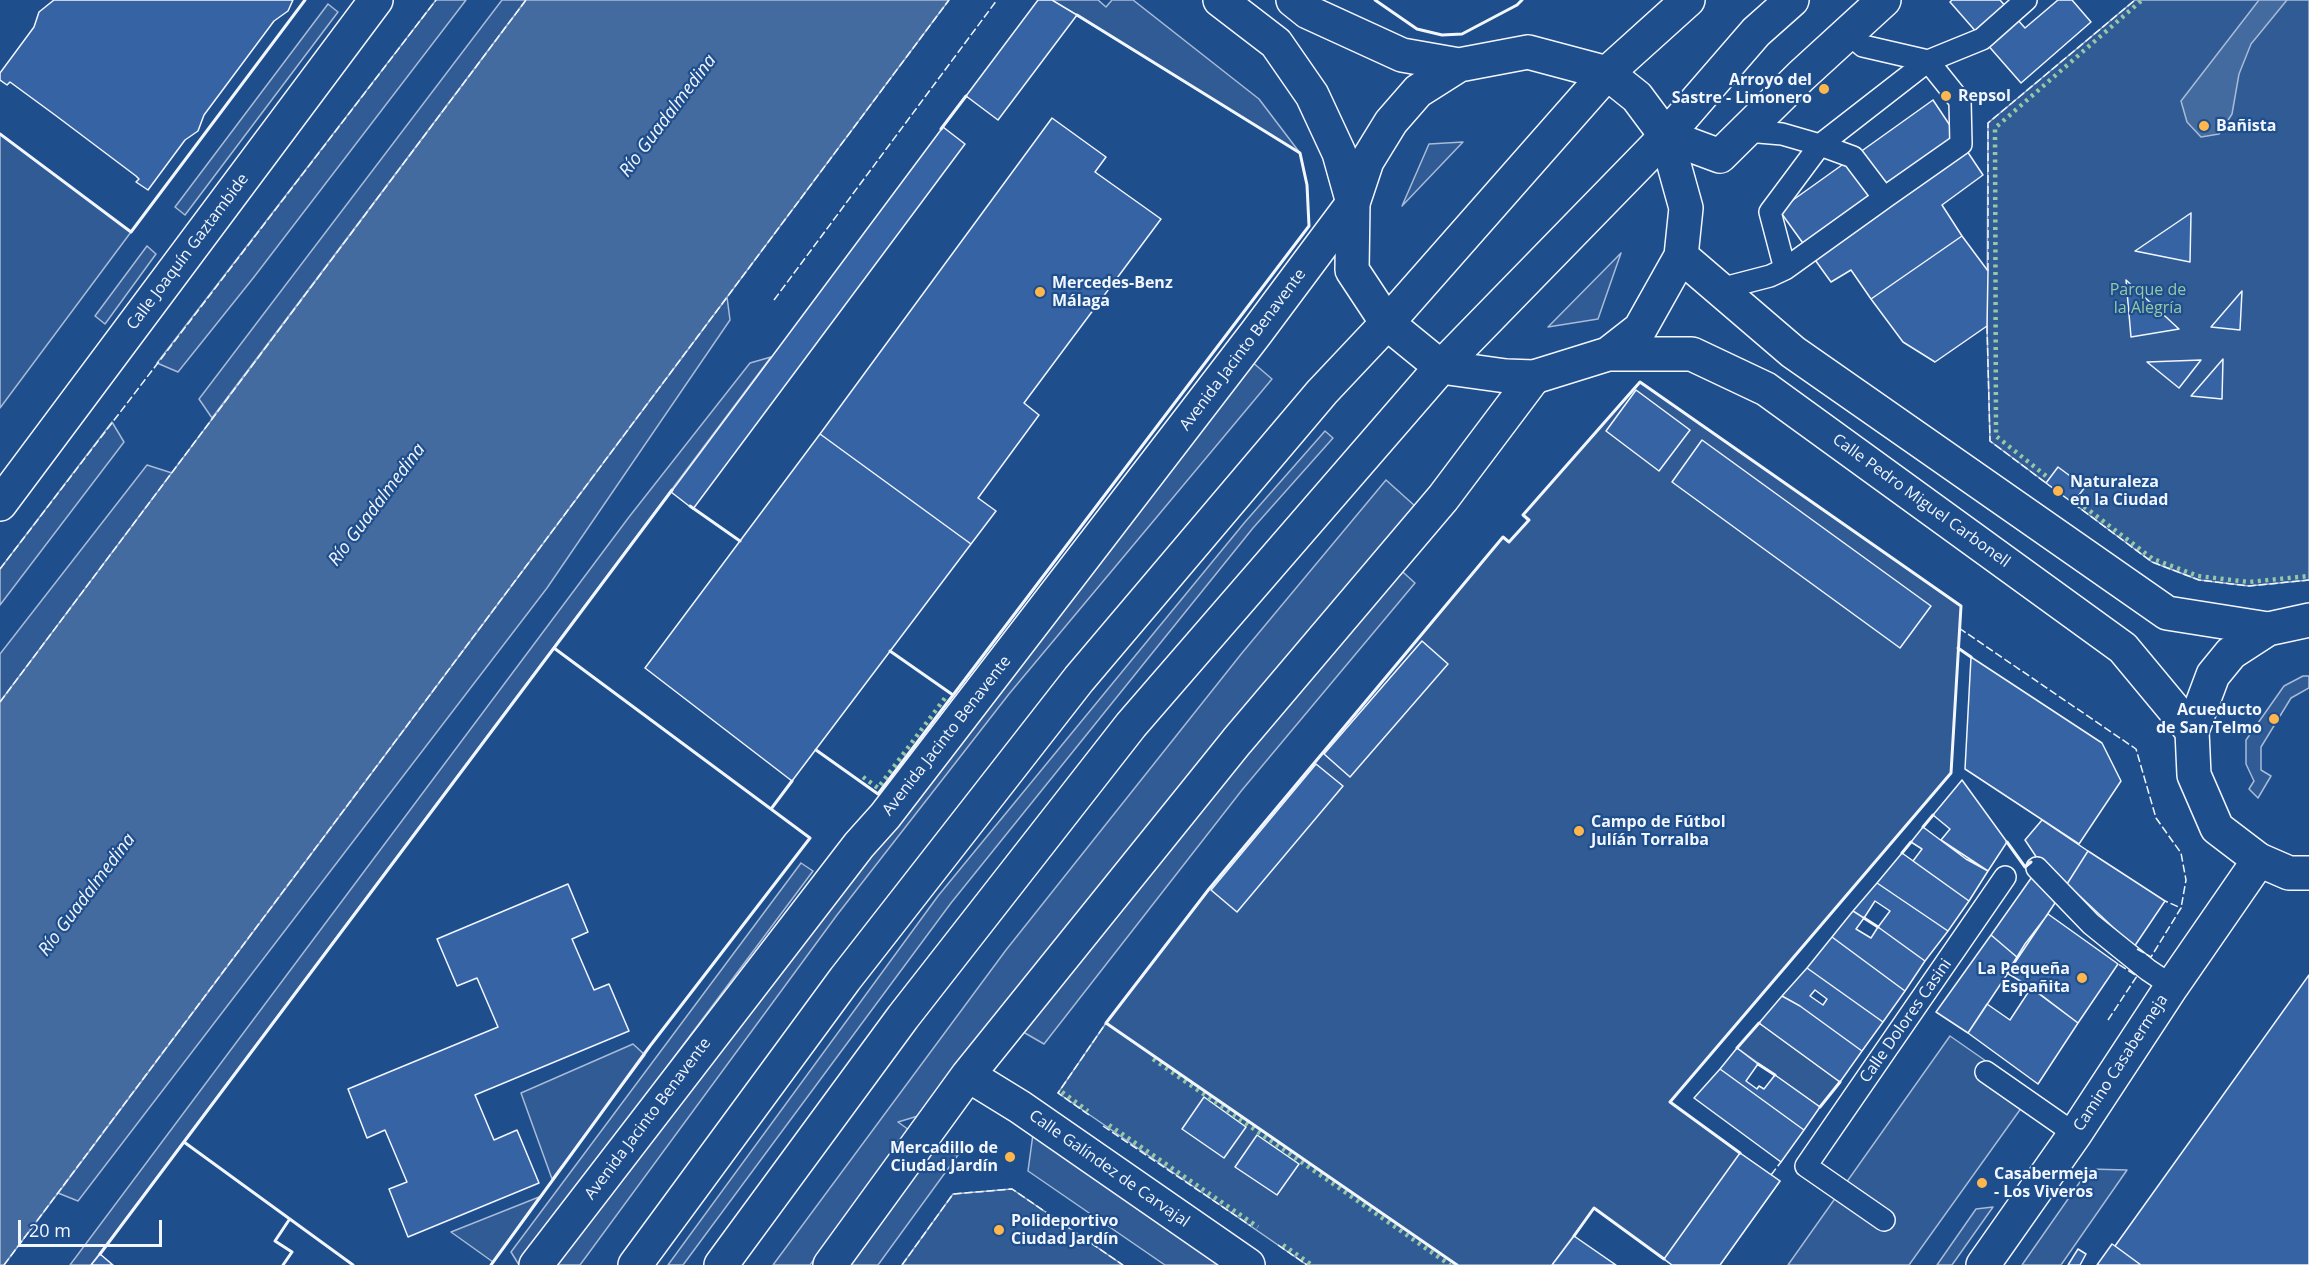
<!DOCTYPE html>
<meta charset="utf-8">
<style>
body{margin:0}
#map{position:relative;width:2309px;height:1265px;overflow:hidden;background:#1f4e8c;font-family:"Open Sans",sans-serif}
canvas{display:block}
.scale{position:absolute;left:18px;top:1220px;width:144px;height:27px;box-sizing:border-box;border:3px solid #f2f6ff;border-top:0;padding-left:8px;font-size:18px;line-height:21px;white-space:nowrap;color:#f2f6ff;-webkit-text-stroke:4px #1f4e8c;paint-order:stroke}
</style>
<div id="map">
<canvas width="2309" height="1265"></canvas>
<div class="scale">20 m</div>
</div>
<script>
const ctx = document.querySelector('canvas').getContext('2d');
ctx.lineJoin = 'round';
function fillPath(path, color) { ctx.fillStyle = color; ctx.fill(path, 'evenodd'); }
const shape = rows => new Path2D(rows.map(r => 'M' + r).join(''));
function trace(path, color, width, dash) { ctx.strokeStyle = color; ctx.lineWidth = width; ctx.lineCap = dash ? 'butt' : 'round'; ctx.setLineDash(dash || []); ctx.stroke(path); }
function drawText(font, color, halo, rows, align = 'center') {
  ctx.font = font + ' "Open Sans",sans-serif'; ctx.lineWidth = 4.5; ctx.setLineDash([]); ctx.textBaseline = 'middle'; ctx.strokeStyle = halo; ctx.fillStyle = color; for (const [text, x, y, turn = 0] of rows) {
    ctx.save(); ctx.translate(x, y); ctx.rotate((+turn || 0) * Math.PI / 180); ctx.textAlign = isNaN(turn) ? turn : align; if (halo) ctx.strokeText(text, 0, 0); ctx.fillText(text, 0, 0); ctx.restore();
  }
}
const built = shape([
 [436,0,466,0,254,277,178,372,157,363,436,0],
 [502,0,526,0,212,418,199,399,502,0],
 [1052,0,1098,0,1106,7,1112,0,1133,0,1259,99,1300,153,1052,0],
 [2135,0,2309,0,2309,580,2249,586,2199,580,2152,562,1990,441,1987,326,1988,123,2135,0],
 [328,4,338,12,185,215,175,207,328,4],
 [0,134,131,232,0,408,0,134],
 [1463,142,1402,206,1429,144,1463,142],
 [147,246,156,254,105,324,95,316,147,246],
 [1621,253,1598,319,1548,327,1621,253],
 [727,297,730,320,547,588,78,1201,58,1193,727,297],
 [771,357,91,1265,70,1265,629,517,750,363,771,357],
 [1251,361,1272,379,1009,694,837,915,580,1265,557,1265,1251,361],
 [1640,382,1961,606,1951,773,1670,1102,1740,1153,1780,1181,1720,1265,1672,1265,1594,1208,1552,1265,1307,1265,1058,1093,1106,1023,1209,889,1503,537,1509,542,1528,521,1523,515,1640,382],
 [112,422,124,442,0,605,0,569,112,422],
 [1325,431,1333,438,1253,528,951,903,683,1265,668,1265,938,896,1245,522,1325,431],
 [147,465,172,473,0,702,0,654,147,465],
 [1386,480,1415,506,934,1104,918,1116,898,1122,909,1130,810,1265,773,1265,1006,950,1242,653,1386,480],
 [1395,565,1415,583,1242,790,1044,1044,1018,1029,1395,565],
 [2303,676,2309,676,2309,688,2291,698,2261,747,2261,770,2271,776,2258,798,2249,789,2254,781,2246,764,2246,740,2284,686,2303,676],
 [801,863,813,871,519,1265,511,1252,801,863],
 [1759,1023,1840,1082,1820,1107,1737,1048,1759,1023],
 [1950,1036,2032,1093,1909,1265,1788,1265,1950,1036],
 [633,1044,645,1055,552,1179,521,1093,633,1044],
 [1033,1134,1223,1265,1165,1265,1028,1171,1033,1134],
 [928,1150,958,1155,878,1265,845,1265,928,1150],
 [2089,1169,2127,1170,2061,1265,2022,1265,2089,1169],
 [1012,1189,1123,1265,902,1265,953,1194,1012,1189],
 [539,1197,493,1262,451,1232,539,1197],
 [1993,1207,1952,1265,1937,1265,1976,1209,1993,1207]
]);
fillPath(built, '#305b95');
trace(built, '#a8bbd7', 1.5);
const water = shape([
 [526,0,949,0,58,1193,4,1265,0,1265,0,702,526,0],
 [2259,0,2287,0,2251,44,2239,74,2232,114,2219,134,2201,137,2187,122,2181,101,2259,0]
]);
fillPath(water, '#446ba0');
trace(water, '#a8bbd7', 1.5);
const building = shape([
 [54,0,293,0,288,11,274,21,204,115,198,131,185,140,148,190,136,182,139,179,136,176,55,115,10,82,7,85,0,80,0,73,34,27,39,12,54,0],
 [1038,0,1052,0,1077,15,998,120,966,96,1038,0],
 [1952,0,2000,0,2025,28,2058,0,2072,0,2091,22,2021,83,1950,2,1952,0],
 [1933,100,1983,175,1942,205,1962,236,1871,299,1851,270,1831,282,1779,210,1933,100],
 [1052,118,1106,157,1095,172,1161,219,1024,403,1039,415,978,498,996,511,971,544,820,434,1052,118],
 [943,127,965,144,693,509,671,492,943,127],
 [2191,213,2190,262,2135,251,2191,213],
 [1962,236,1988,271,1987,326,1935,362,1903,342,1871,299,1962,236],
 [2126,280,2179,329,2131,337,2126,280],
 [2242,291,2240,330,2211,327,2242,291],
 [2223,359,2222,399,2191,396,2223,359],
 [2201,360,2179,388,2147,362,2201,360],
 [1636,390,1690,430,1659,471,1606,431,1636,390],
 [820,434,971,544,792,781,645,668,820,434],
 [1702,440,1931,606,1900,648,1672,482,1702,440],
 [2058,467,2085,487,2073,503,2046,483,2058,467],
 [1422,641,1448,664,1350,777,1324,754,1422,641],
 [1971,657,2102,743,2121,781,2079,844,1965,769,1971,657],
 [1316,764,1343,786,1237,912,1211,890,1316,764],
 [1962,780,2007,842,1988,871,1941,840,1950,829,1933,815,1962,780],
 [2042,820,2088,851,2067,884,2037,858,2025,840,2042,820],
 [1923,827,1966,859,1988,871,1969,901,1913,861,1922,849,1911,842,1923,827],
 [2088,851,2165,901,2134,947,2067,884,2088,851],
 [1902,853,1969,901,1948,931,1877,883,1902,853],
 [2034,874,2055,903,2018,958,1991,935,2034,874],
 [1877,883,1948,931,1925,961,1878,927,1890,911,1875,901,1864,918,1853,911,1877,883],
 [568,884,588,932,572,939,594,990,609,984,629,1031,475,1095,494,1140,517,1130,539,1183,408,1237,389,1189,407,1182,385,1130,367,1138,348,1089,498,1027,477,978,457,986,437,939,568,884],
 [1853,911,1864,918,1856,929,1871,938,1878,927,1925,961,1905,991,1832,937,1853,911],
 [2048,914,2118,964,2078,1023,2032,988,2007,973,2025,944,2048,914],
 [1991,935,2018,958,1968,1033,1936,1012,1991,935],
 [1832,937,1905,991,1883,1022,1807,968,1832,937],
 [1807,968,1883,1022,1862,1051,1800,1006,1782,996,1807,968],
 [1815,990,1827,999,1823,1005,1810,996,1815,990],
 [2309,975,2309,1265,2141,1265,2115,1246,2309,975],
 [2031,988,2078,1023,2038,1084,1968,1033,1987,1004,2010,1020,2031,988],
 [1782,996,1800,1006,1862,1051,1840,1082,1759,1023,1782,996],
 [1737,1048,1758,1064,1746,1081,1757,1089,1759,1086,1764,1089,1775,1075,1820,1107,1804,1130,1720,1069,1737,1048],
 [1720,1069,1804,1130,1781,1162,1694,1098,1720,1069],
 [1204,1097,1246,1127,1224,1158,1182,1129,1204,1097],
 [1257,1135,1299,1164,1277,1195,1235,1167,1257,1135],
 [1740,1153,1780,1181,1720,1265,1672,1265,1664,1259,1740,1153],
 [1574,1236,1616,1265,1552,1265,1574,1236],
 [2112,1244,2115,1246,2141,1265,2097,1265,2112,1244],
 [2078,1249,2086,1254,2080,1265,2068,1265,2078,1249],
 [100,1254,113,1265,91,1265,100,1254]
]);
fillPath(building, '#3563a3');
trace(building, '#f2f6ff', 1.5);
const service = shape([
 [1747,131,1782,134,1820,145,1928,61,1863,46,1847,32],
 [1884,198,1961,144,1960,101,1928,61,1982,39,2026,0],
 [1720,289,1770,276,1785,269,1884,198,1853,157,1820,145,1770,212,1785,269],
 [2037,868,2091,924,2148,970,2172,986],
 [1986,1072,2075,1134],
 [1884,1220,1806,1166,2005,877]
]);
const minor = shape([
 [1666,136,1720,156,1801,76,1884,0],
 [0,504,376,0],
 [968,1075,1020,1107,1248,1265],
 [536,1265,859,845,885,816,1256,333,1353,203],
 [830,1265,968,1075,1237,741,1443,498,1534,377]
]);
const secondary = shape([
 [1983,1265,2075,1134,2172,986,2259,860]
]);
const primary = shape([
 [1220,0,1276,43,1312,95,1339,153,1353,203],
 [1293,0,1308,12,1402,55,1459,65],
 [1528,52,1607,73,1637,97,1666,136,1686,208,1681,256,1640,329,1608,354,1534,377,1506,376,1441,367,1387,323,1352,270,1353,203,1367,161,1391,122,1418,91,1459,65,1528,52],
 [1681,256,1793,352,2167,613,2268,629],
 [1608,354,1692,354,1766,389,2123,648,2192,731],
 [2309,620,2268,629,2231,653,2213,675,2192,731,2194,775,2217,828,2259,860,2289,873,2309,873],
 [635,1265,845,979,1079,679,1322,392,1387,323],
 [721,1265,903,1017,1131,725,1441,367]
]);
const trunk = shape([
 [1387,323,1607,73,1688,0],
 [1441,367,1666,136,1756,32,1792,0]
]);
trace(service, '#f2f6ff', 24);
trace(minor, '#f2f6ff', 36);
trace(secondary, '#f2f6ff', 36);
trace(primary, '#f2f6ff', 36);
trace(trunk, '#f2f6ff', 36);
trace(service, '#1f4e8c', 21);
trace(minor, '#1f4e8c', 33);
trace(secondary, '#1f4e8c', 33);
trace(primary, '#1f4e8c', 33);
trace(trunk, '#1f4e8c', 33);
trace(shape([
 [2046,476,1996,436,1995,128,2142,0],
 [2078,502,2153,559,2198,576,2249,582,2309,576],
 [863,777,878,788,945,698],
 [1153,1059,1450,1265],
 [1062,1092,1088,1111],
 [1109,1125,1258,1227],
 [1283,1245,1312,1265]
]), '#97c8a6', 4.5, [3, 4.5]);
trace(shape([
 [1988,271,1988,123,2135,0],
 [774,300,997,0],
 [1987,326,1990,441,2046,483],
 [2073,503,2152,562,2199,580,2249,586,2309,580],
 [0,569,436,0],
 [1959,628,2136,749,2156,818,2181,853,2186,880,2181,908],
 [0,702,526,0],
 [2137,949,2151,957,2181,908,2165,901],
 [2108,1020,2137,976,2118,964],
 [1089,1115,1058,1093,1106,1023],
 [1103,1126,1251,1226],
 [1771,1175,1781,1162],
 [1278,1245,1307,1265],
 [4,1265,949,0],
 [902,1265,953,1194,1012,1189,1123,1265]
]), '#f2f6ff', 1.5, [8, 3]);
trace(shape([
 [1375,0,1417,29,1442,35,1462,34,1517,5,1522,0],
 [941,129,966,96],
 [0,134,131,232,305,0],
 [690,506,740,541],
 [554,648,672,490],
 [1958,648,1971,657],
 [890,651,953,695],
 [816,750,878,794,1309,226,1307,185,1300,153,1077,15],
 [771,809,792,781],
 [1923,827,1933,815],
 [2007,842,2025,867,2031,862],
 [1902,853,1911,842],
 [1864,918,1878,927],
 [1737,1048,1759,1023],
 [1758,1064,1775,1075],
 [1820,1107,1840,1082],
 [184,1142,353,1265],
 [1574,1236,1594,1208,1664,1259],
 [100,1254,554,648,810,838,650,1046,491,1265],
 [283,1265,292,1252,275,1241,289,1220],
 [1457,1265,1106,1023,1209,889,1503,537,1509,542,1529,520,1523,515,1640,382,1961,606,1951,773,1670,1102,1740,1153]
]), '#f2f6ff', 3);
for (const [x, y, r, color] of [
 [1824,89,6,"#ffb74d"],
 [1946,96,6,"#ffb74d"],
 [2204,126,6,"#ffb74d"],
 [1040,292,6,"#ffb74d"],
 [2058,491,6,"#ffb74d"],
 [2274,719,6,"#ffb74d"],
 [1579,831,6,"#ffb74d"],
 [2082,978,6,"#ffb74d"],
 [1010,1157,6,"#ffb74d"],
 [1982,1183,6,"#ffb74d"],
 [999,1230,6,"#ffb74d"]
]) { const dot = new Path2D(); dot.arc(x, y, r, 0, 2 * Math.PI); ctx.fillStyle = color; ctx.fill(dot); trace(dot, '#1f4e8c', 2); }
drawText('bold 16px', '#f2f6ff', '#1f4e8c', [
 ["Arroyo del",1812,80,"right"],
 ["Sastre - Limonero",1812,98,"right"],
 ["Repsol",1958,96],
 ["Bañista",2216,126],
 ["Mercedes-Benz",1052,283],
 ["Málaga",1052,301],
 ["Naturaleza",2070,482],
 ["en la Ciudad",2070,500],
 ["Acueducto",2262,710,"right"],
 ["de San Telmo",2262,728,"right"],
 ["Campo de Fútbol",1591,822],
 ["Julíán Torralba",1591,840],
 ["La Pequeña",2070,969,"right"],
 ["Españita",2070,987,"right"],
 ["Mercadillo de",998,1148,"right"],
 ["Ciudad Jardín",998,1166,"right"],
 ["Casabermeja",1994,1174],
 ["- Los Viveros",1994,1192],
 ["Polideportivo",1011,1221],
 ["Ciudad Jardín",1011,1239]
], 'left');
drawText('16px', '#f2f6ff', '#1f4e8c', [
 ["Calle Joaquín Gaztambide",188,252,-53],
 ["Avenida Jacinto Benavente",1243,350,-53],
 ["Calle Pedro Miguel Carbonell",1921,501,36],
 ["Avenida Jacinto Benavente",947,736,-52],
 ["Calle Dolores Casini",1906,1021,-55],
 ["Camino Casabermeja",2121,1063,-57],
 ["Avenida Jacinto Benavente",648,1119,-53],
 ["Calle Galíndez de Carvajal",1109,1169,35]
]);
drawText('16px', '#97c8a6', '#1f4e8c', [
 ["Parque de",2148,290],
 ["la Alegría",2148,308]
]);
drawText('italic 18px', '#f2f6ff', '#1f4e8c', [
 ["Río Guadalmedina",668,116,-53],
 ["Río Guadalmedina",377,505,-53],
 ["Río Guadalmedina",87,895,-53]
]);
</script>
